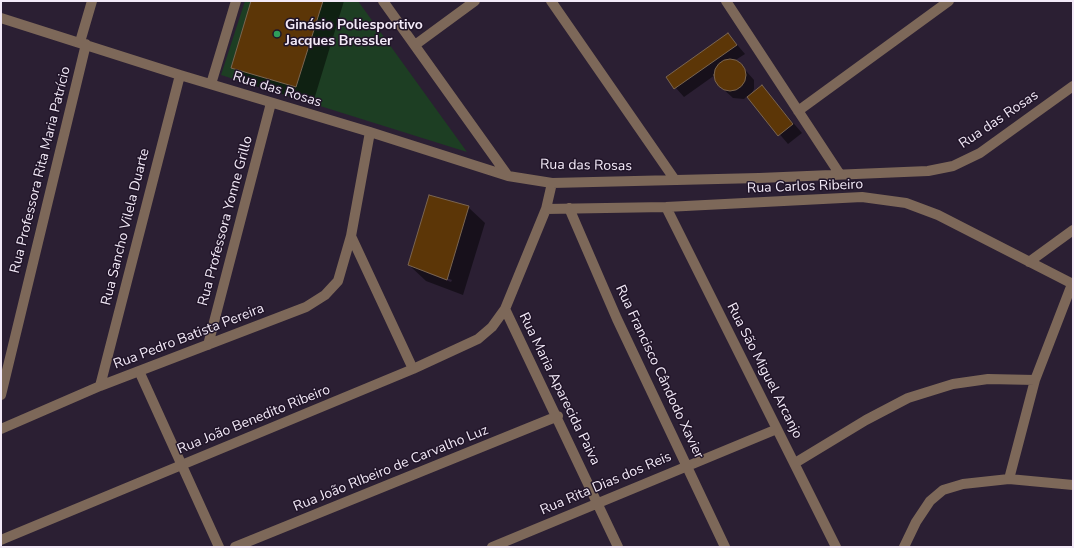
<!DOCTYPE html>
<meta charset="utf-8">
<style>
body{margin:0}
#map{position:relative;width:1074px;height:548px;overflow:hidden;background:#2b1f33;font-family:"Nunito Sans",sans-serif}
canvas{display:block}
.frame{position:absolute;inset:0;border:2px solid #f3eaf8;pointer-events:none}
</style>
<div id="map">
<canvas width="1074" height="548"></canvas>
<div class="frame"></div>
</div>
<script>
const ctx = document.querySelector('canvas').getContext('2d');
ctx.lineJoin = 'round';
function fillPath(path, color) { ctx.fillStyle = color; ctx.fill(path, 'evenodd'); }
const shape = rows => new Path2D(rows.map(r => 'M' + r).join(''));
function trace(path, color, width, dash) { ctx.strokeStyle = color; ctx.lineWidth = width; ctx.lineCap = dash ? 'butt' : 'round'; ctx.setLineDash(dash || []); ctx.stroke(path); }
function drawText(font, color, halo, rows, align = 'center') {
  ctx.font = font + ' "Nunito Sans",sans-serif'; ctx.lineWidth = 3; ctx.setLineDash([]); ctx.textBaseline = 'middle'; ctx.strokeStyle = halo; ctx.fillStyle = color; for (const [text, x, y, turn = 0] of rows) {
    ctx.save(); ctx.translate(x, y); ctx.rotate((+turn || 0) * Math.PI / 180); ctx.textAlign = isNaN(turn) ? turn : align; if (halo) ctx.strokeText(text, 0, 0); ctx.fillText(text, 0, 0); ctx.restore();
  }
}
fillPath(shape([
 [245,1,358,1,467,152,221,75]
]), '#1d3e23');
fillPath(shape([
 [252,1,344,1,313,103,248,84,232,67],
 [728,34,745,54,734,61,739,63,754,80,754,89,750,96,762,87,802,133,788,144,747,96,744,99,733,98,720,86,715,75,684,97,667,78],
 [468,207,485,223,463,295,426,281,409,265],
 [427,271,452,280,451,282,427,273]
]), '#0007');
const building = shape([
 [251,1,323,1,296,87,231,68,251,1],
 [728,33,737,45,674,89,666,77,728,33],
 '714 75a16 16 0 1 1 32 0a16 16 0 1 1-32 0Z',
 [762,85,793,124,778,136,747,97,762,85],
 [429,195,469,206,447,280,408,265,429,195]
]);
fillPath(building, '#5c3607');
trace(building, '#7a6551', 1);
trace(shape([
 [383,1,508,176],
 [551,1,675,180],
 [726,1,839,173],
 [1,18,180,75,370,132,508,176,552,183,759,178,928,171,953,166,980,153,1073,86],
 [80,42,92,1],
 [415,45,475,1],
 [211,84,236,1],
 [798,111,949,1],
 [370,132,351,236,413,369],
 [552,183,546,209,666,207,862,197,906,203,938,215,1073,284],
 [666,207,836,547],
 [569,208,617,319,725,547],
 [1029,262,1073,230],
 [505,309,618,547],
 [208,345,271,103],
 [139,371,219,547],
 [100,386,180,75],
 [1,395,86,44],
 [1,429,100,386,306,307,325,295,338,281,351,236],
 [795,463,866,420,908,398,953,384,988,379,1035,380],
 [1009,479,1035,380,1072,284],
 [1,540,413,369,478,339,492,327,505,309,546,209],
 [235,547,558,416],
 [492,547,777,429],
 [904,547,916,522,930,501,943,490,963,484,1009,479,1073,485]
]), '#7d6859', 10);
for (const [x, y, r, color] of [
 [277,34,4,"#2e9e5b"]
]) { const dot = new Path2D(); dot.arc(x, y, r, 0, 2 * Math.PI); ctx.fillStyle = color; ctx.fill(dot); trace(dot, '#211529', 1.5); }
drawText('bold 14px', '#f3eaf8', '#211529', [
 ["Ginásio Poliesportivo",285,26],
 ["Jacques Bressler",285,42]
], 'left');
drawText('14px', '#f3eaf8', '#211529', [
 ["Rua das Rosas",277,90,17],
 ["Rua das Rosas",999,120,-34],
 ["Rua das Rosas",586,166,1],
 ["Rua Professora Rita Maria Patrício",41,170,-76],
 ["Rua Carlos Ribeiro",805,187,-2],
 ["Rua Professora Yonne Grillo",226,221,-75],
 ["Rua Sancho Vilela Duarte",126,227,-76],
 ["Rua Pedro Batista Pereira",189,337,-21],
 ["Rua São Miguel Arcanjo",764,371,63],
 ["Rua Francisco Cândodo Xavier",659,372,65],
 ["Rua Maria Aparecida Paiva",559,389,64],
 ["Rua João Benedito Ribeiro",254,420,-22],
 ["Rua João RIbeiro de Carvalho Luz",391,469,-22],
 ["Rua Rita Dias dos Reis",606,484,-23]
]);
</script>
